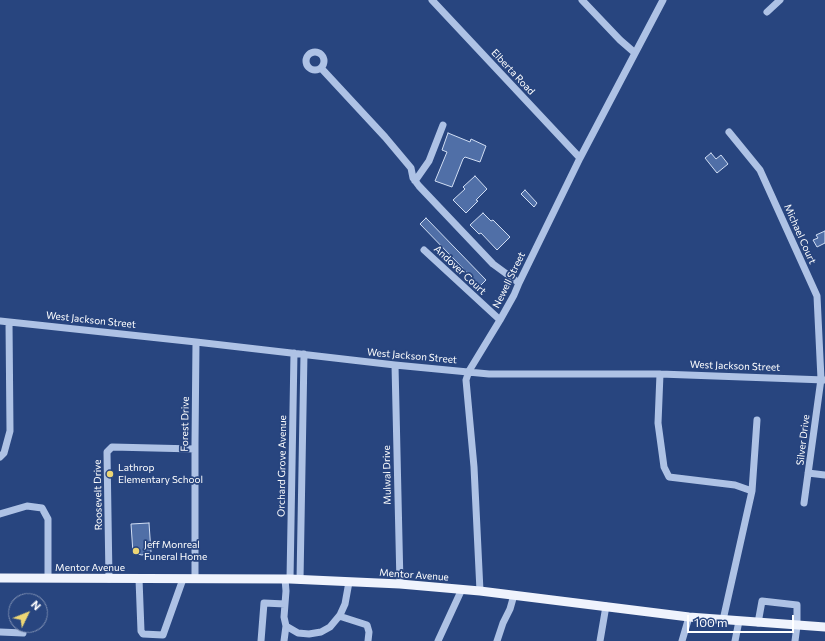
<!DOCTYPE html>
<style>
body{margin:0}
#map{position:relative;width:825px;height:641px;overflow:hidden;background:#28457f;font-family:Commissioner,sans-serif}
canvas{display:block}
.north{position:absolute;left:8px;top:593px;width:40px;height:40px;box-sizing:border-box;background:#28457f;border:1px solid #7e8fb2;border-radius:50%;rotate:47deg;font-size:11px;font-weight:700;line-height:16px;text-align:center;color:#fff}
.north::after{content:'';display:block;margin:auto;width:14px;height:18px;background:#edd675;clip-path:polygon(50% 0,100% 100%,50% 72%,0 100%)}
.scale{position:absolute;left:687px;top:615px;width:107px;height:18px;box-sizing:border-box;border:2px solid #fff;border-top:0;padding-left:5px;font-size:12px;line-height:14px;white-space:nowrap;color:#fff;-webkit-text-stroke:3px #28457f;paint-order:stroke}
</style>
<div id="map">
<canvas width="825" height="641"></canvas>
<div class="north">N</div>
<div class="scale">100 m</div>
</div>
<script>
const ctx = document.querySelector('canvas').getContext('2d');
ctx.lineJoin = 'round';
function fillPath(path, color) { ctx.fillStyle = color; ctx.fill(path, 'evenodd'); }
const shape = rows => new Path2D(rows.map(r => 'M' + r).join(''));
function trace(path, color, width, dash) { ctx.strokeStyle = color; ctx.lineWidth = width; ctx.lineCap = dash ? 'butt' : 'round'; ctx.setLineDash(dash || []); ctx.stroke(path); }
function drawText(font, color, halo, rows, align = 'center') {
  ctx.font = font + ' Commissioner,sans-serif'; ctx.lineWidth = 3.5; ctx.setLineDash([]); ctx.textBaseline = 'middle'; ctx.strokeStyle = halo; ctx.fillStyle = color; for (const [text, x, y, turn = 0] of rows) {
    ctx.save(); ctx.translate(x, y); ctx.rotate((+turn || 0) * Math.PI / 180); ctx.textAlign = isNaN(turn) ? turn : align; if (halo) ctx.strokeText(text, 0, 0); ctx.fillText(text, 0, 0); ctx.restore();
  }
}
const building = shape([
 [448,133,470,142,471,139,486,146,480,162,465,157,463,159,452,187,435,181,447,152,442,150,448,133],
 [711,153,716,159,721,155,728,164,717,173,705,158,711,153],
 [475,176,487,189,476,200,478,201,466,213,453,200,465,189,463,187,475,176],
 [525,190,537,203,534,207,521,194,525,190],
 [483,213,491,221,493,220,510,237,497,250,481,233,479,234,470,225,483,213],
 [426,218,486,280,480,286,420,224,426,218],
 [825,231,825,243,817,247,813,240,818,238,816,235,825,231],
 [149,523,151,552,142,555,133,553,131,524,149,523]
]);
fillPath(building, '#506fa7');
trace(building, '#d1def4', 1);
trace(shape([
 [432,0,580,158],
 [582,0,620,40,635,53],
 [767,12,780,0],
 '306 61a9 9 0 1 1 18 0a9 9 0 1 1-18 0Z',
 [321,68,385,137,411,168,413,178,419,186,493,264,519,283],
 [729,132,760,170,817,296,821,379,804,503],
 [415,181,429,161,443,125],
 [424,250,500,320],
 [0,321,196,342,395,365,489,374,660,374,825,380],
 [395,365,400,584],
 [660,374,658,423,664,467,669,477,735,485,752,491],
 [0,457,4,453,10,431,9,322],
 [808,473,825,475],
 [0,514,27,506,42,508,48,519,48,578],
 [109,579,107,452,112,447,195,449],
 [139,579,141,631,143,634,163,635,183,579],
 [195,579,195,443,196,342],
 [285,579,286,591,284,617,286,626,298,633,309,634,321,632,330,627,340,615,345,604,349,582],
 [290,579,294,353],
 [300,580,304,354],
 [480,591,474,467,466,380,469,371,500,320,514,295,519,283,580,158,663,0],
 [339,616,367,625,369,632,368,641],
 [723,620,752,491,757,420],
 [758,623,762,601,797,605,797,626,795,641],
 [0,632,23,633],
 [261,641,264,603,285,604],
 [284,641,286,626],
 [438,641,462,589],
 [497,641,503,623,510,609,514,595],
 [600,641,606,606],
 [682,641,689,617],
 [735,641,739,621]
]), '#aec2e5', 7);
trace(shape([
 [0,578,290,579,400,584,480,591,689,617,825,627]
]), '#eff3fd', 9);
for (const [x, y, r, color] of [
 [110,474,4,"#edd675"],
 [136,551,4,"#edd675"]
]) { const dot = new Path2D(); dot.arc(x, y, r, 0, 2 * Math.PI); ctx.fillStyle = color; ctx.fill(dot); trace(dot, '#28457f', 1.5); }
drawText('10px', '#fff', '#28457f', [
 ["Elberta Road",513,72,47],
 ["Michael Court",800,234,66],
 ["Andover Court",460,270,43],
 ["Newell Street",509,280,-64],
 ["West Jackson Street",91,320,6],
 ["West Jackson Street",412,356,5],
 ["West Jackson Street",735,366,2],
 ["Forest Drive",185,424,-89],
 ["Silver Drive",803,440,-83],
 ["Orchard Grove Avenue",282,466,-89],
 ["Mulwal Drive",387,475,-91],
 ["Roosevelt Drive",98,495,-91],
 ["Mentor Avenue",90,568],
 ["Mentor Avenue",414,575,4]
]);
drawText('10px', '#fff', '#28457f', [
 ["Lathrop",118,468],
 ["Elementary School",118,480],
 ["Jeff Monreal",144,545],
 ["Funeral Home",144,557]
], 'left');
</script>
